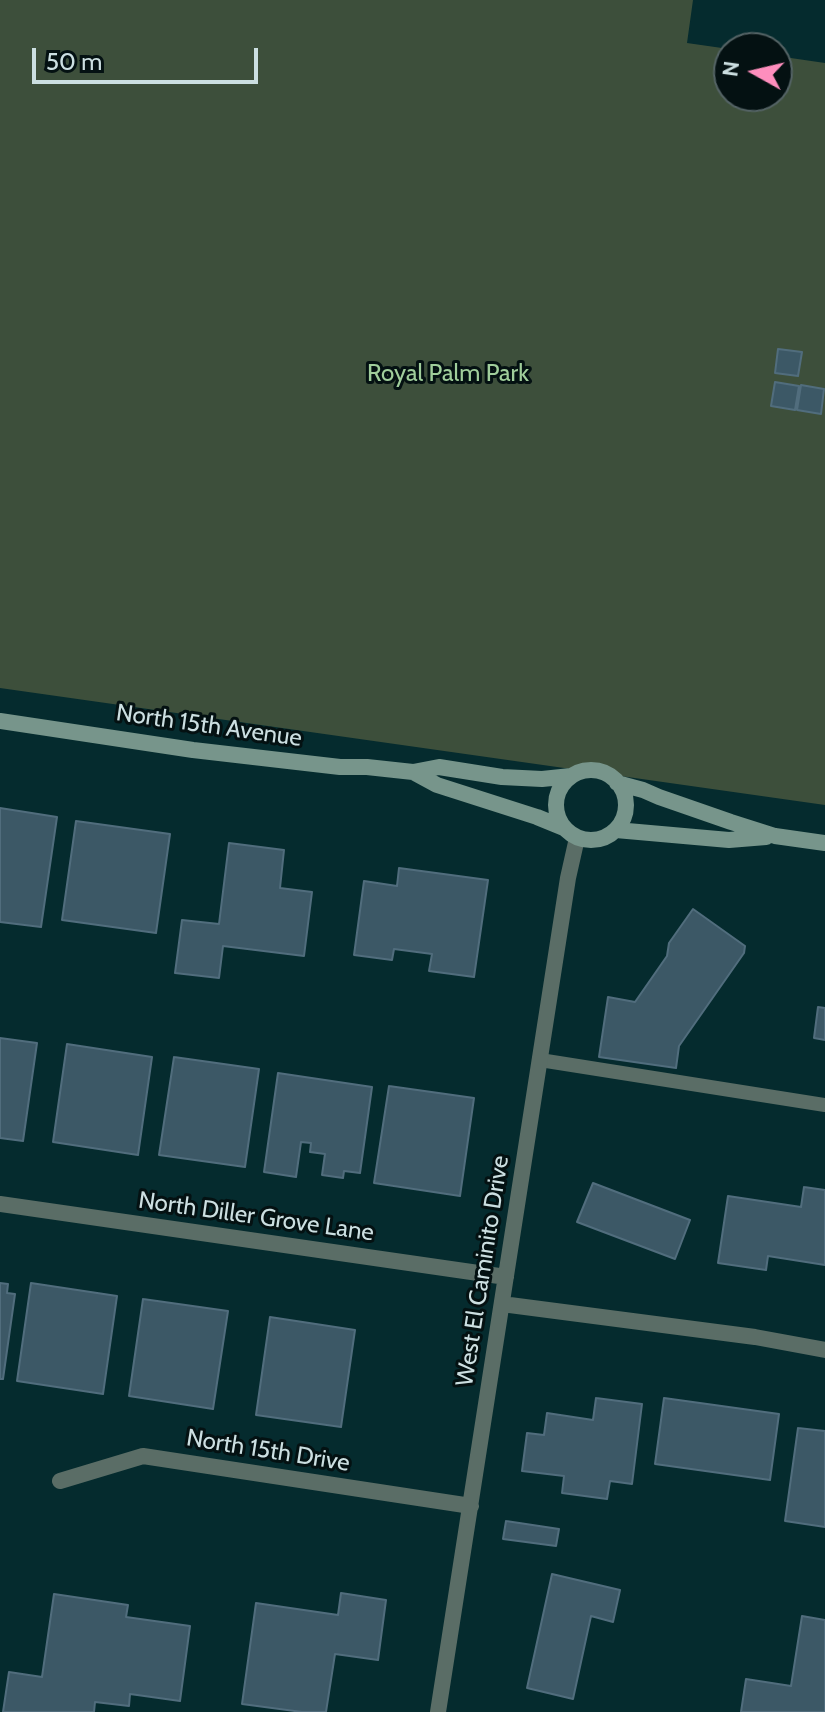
<!DOCTYPE html>
<style>
body{margin:0}
#map{position:relative;width:825px;height:1712px;overflow:hidden;background:#052b2e;font-family:Cabin,sans-serif}
canvas{display:block}
.north{position:absolute;left:713px;top:32px;width:80px;height:80px;box-sizing:border-box;background:#041112;border:2px solid #546365;border-radius:50%;rotate:278deg;font-size:22px;font-weight:700;line-height:32px;text-align:center;color:#ccdfe1}
.north::after{content:'';display:block;margin:auto;width:28px;height:36px;background:#fe8ebd;clip-path:polygon(50% 0,100% 100%,50% 72%,0 100%)}
.scale{position:absolute;left:32px;top:48px;width:226px;height:36px;box-sizing:border-box;border:4px solid #ccdfe1;border-top:0;padding-left:10px;font-size:24px;line-height:28px;white-space:nowrap;color:#ccdfe1;-webkit-text-stroke:6px #041112;paint-order:stroke}
</style>
<div id="map">
<canvas width="825" height="1712"></canvas>
<div class="north">N</div>
<div class="scale">50 m</div>
</div>
<script>
const ctx = document.querySelector('canvas').getContext('2d');
ctx.lineJoin = 'round';
function fillPath(path, color) { ctx.fillStyle = color; ctx.fill(path, 'evenodd'); }
const shape = rows => new Path2D(rows.map(r => 'M' + r).join(''));
function trace(path, color, width, dash) { ctx.strokeStyle = color; ctx.lineWidth = width; ctx.lineCap = dash ? 'butt' : 'round'; ctx.setLineDash(dash || []); ctx.stroke(path); }
function drawText(font, color, halo, rows, align = 'center') {
  ctx.font = font + ' Cabin,sans-serif'; ctx.lineWidth = 6; ctx.setLineDash([]); ctx.textBaseline = 'middle'; ctx.strokeStyle = halo; ctx.fillStyle = color; for (const [text, x, y, turn = 0] of rows) {
    ctx.save(); ctx.translate(x, y); ctx.rotate((+turn || 0) * Math.PI / 180); ctx.textAlign = isNaN(turn) ? turn : align; if (halo) ctx.strokeText(text, 0, 0); ctx.fillText(text, 0, 0); ctx.restore();
  }
}
fillPath(shape([
 [0,0,693,0,687,43,729,49,729,96,777,96,777,56,825,63,825,805,0,688]
]), '#3d4f3b');
const building = shape([
 [778,349,802,352,798,376,775,373,778,349],
 [775,382,799,386,795,410,771,406,775,382],
 [801,385,824,389,821,414,797,410,801,385],
 [0,808,57,817,41,927,0,922,0,808],
 [76,821,170,834,156,933,62,920,76,821],
 [229,843,284,850,280,888,312,892,304,956,223,946,219,978,175,973,182,920,219,924,229,843],
 [399,868,488,880,474,977,429,971,432,954,394,949,392,960,354,955,364,881,397,886,399,868],
 [693,909,745,946,744,953,679,1046,676,1068,599,1057,608,997,635,1002,667,956,669,943,693,909],
 [818,1007,825,1008,825,1040,814,1038,818,1007],
 [0,1038,37,1043,23,1141,0,1138,0,1038],
 [67,1044,152,1057,138,1155,53,1142,67,1044],
 [174,1057,259,1069,245,1167,159,1155,174,1057],
 [278,1073,372,1087,360,1173,344,1171,343,1178,322,1175,325,1154,310,1152,311,1143,301,1142,296,1177,264,1172,278,1073],
 [389,1086,474,1098,460,1196,374,1183,389,1086],
 [593,1183,690,1220,675,1259,577,1222,593,1183],
 [804,1187,825,1190,825,1265,768,1256,766,1270,718,1263,728,1196,801,1207,804,1187],
 [0,1283,8,1284,7,1293,15,1294,3,1379,0,1379,0,1283],
 [31,1283,117,1296,103,1394,17,1381,31,1283],
 [143,1299,228,1311,213,1409,129,1396,143,1299],
 [270,1317,355,1330,341,1427,256,1415,270,1317],
 [596,1398,642,1404,632,1484,610,1481,607,1499,562,1493,564,1476,522,1471,527,1433,544,1435,547,1413,593,1420,596,1398],
 [664,1398,779,1414,770,1480,655,1464,664,1398],
 [798,1428,825,1431,825,1527,785,1521,798,1428],
 [506,1521,559,1529,556,1546,503,1539,506,1521],
 [552,1574,620,1590,613,1622,591,1616,573,1699,527,1688,552,1574],
 [341,1593,386,1600,378,1660,335,1654,326,1712,302,1712,242,1704,256,1603,338,1615,341,1593],
 [54,1594,128,1605,126,1617,190,1626,180,1701,130,1694,129,1706,95,1702,94,1712,3,1712,9,1672,42,1677,54,1594],
 [802,1616,825,1620,825,1712,741,1712,746,1679,791,1686,802,1616]
]);
fillPath(building, '#3c5866');
trace(building, '#516d7d', 2);
trace(shape([
 [540,1060,825,1105]
]), '#5a6d66', 14);
trace(shape([
 [0,1204,506,1277],
 [502,1304,755,1337,825,1350],
 [60,1481,143,1456,471,1506],
 [438,1712,568,878,577,838]
]), '#5a6d66', 16);
trace(shape([
 [0,721,193,750,340,767,367,767,413,772,439,767,502,777,542,779,571,776],
 '556 805a35 35 0 1 1 70 0a35 35 0 1 1-70 0Z',
 [413,772,437,785,537,817,564,828],
 [617,783,643,790,659,797,731,822,775,836,825,843],
 [616,830,729,840,766,837]
]), '#77958b', 16);
drawText('24px', '#a0ce9b', '#041112', [
 ["Royal Palm Park",448,374]
]);
drawText('24px', '#ccdfe1', '#041112', [
 ["North 15th Avenue",209,726,8],
 ["North Diller Grove Lane",256,1217,8],
 ["West El Caminito Drive",483,1271,-81],
 ["North 15th Drive",268,1451,9]
]);
</script>
